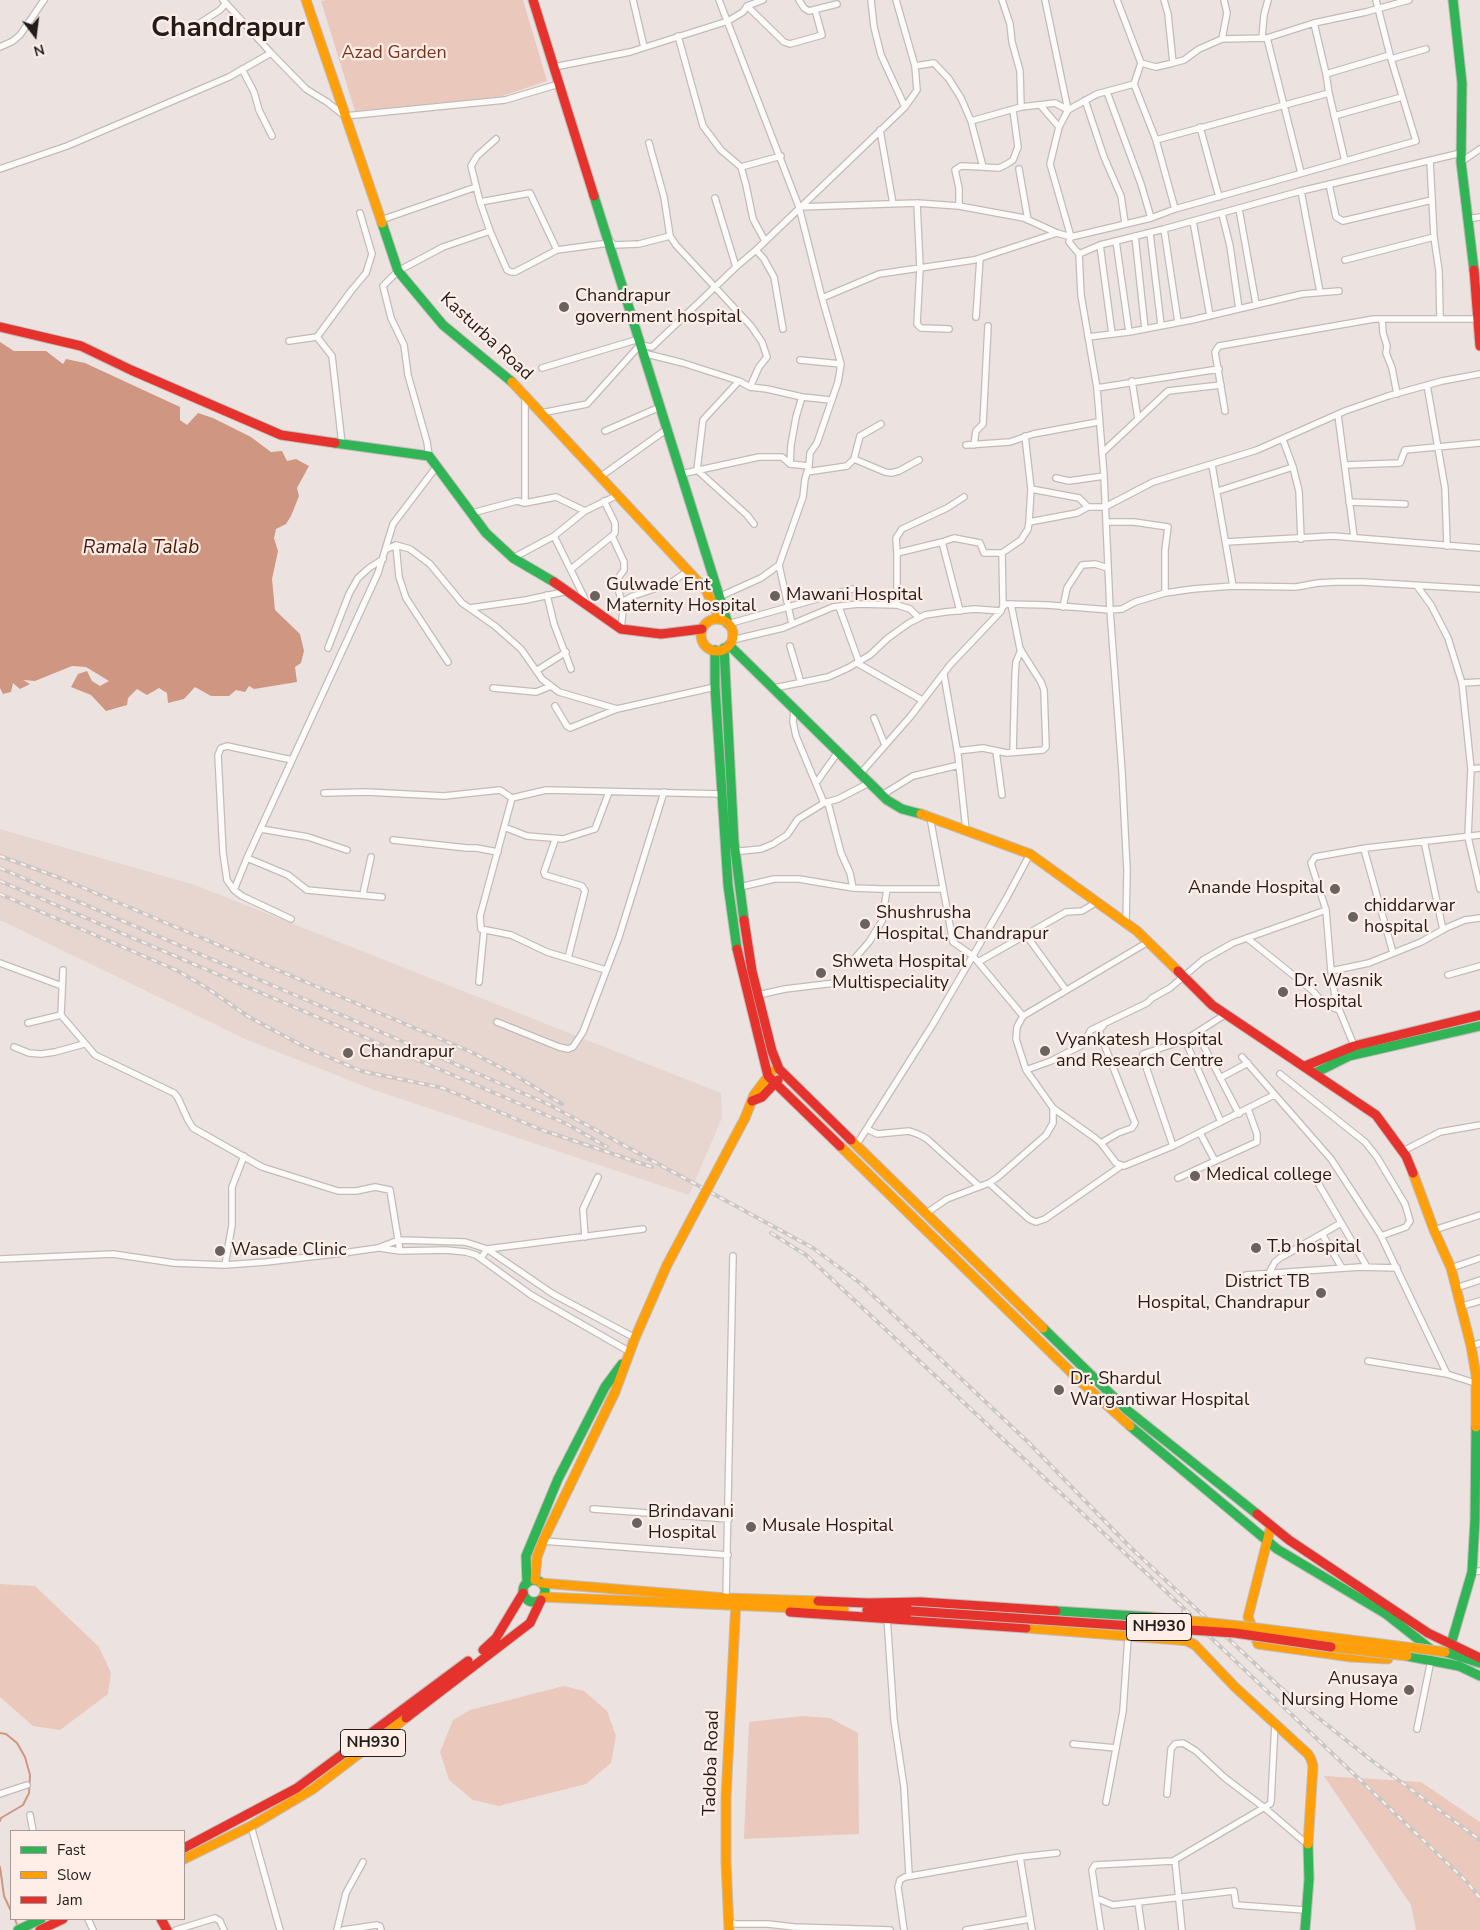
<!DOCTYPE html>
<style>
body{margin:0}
#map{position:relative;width:1480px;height:1930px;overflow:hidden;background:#ece3e0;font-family:"Nunito Sans",sans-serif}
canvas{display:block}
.legend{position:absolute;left:10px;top:1830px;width:175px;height:90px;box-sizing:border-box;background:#ffeee8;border:1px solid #a79a96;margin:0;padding:6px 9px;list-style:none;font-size:15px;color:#221c1a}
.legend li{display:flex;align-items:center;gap:10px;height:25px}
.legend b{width:25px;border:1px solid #a79a96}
.north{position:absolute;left:10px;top:10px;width:50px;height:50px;-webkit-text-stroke:4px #ffeee8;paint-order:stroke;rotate:165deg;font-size:14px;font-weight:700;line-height:20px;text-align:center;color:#221c1a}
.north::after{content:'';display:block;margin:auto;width:18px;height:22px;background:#221c1a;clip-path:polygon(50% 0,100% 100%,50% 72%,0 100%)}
</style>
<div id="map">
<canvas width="1480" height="1930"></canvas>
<ul class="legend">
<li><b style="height:6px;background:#30b455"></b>Fast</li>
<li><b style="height:6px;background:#ff9f0a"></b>Slow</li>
<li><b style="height:6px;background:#e5322d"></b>Jam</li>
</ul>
<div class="north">N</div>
</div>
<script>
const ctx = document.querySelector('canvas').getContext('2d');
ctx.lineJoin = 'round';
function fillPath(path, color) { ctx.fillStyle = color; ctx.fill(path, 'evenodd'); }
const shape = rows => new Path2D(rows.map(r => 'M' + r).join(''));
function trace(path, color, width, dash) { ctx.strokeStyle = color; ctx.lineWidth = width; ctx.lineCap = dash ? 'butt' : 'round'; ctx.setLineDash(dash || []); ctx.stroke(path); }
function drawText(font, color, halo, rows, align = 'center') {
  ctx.font = font + ' "Nunito Sans",sans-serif'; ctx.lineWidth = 4.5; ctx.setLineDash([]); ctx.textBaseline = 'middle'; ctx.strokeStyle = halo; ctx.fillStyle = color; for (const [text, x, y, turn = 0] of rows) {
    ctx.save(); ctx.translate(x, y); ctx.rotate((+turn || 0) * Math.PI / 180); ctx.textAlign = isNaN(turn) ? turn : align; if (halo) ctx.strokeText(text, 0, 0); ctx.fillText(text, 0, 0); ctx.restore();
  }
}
fillPath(shape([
 [0,829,195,885,721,1093,722,1118,689,1195,371,1089,245,1039,0,920]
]), '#e7d6d0');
fillPath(shape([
 [326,0,523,0,547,81,499,97,355,111,321,1],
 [0,1584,35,1586,99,1647,111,1673,108,1694,60,1730,33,1726,0,1697],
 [564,1686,584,1691,607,1711,616,1736,611,1763,586,1784,499,1806,473,1800,449,1780,440,1752,453,1720,470,1710],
 [802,1716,830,1718,858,1733,859,1834,744,1839,749,1722],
 [1324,1776,1421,1782,1480,1822,1480,1930,1416,1930,1411,1905]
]), '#eac8bc');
fillPath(shape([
 [0,342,14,351,46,351,63,364,66,359,85,363,180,407,180,420,187,425,198,413,213,418,251,437,271,452,282,451,287,461,296,459,309,466,297,488,299,496,291,516,286,524,276,529,274,538,278,551,272,579,275,610,300,634,304,651,301,663,295,667,297,682,254,689,249,686,245,692,236,690,229,696,211,696,195,687,184,699,168,703,167,693,159,688,147,695,137,689,128,698,127,705,106,711,91,695,71,687,78,674,87,671,92,681,100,686,109,681,86,667,72,666,35,681,23,680,30,684,20,689,13,683,11,692,3,694,0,688]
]), '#cf9682');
trace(shape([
 [0,1733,6,1734,17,1743,25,1757,30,1775,29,1793,23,1805,1,1818,0,1821],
 [0,1867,4,1896,11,1911],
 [15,1919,17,1925]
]), '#cf9682', 2);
const street = shape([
 [223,0,271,53,306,89,327,102,345,116,505,100,559,84],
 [633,0,644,47],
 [719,0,799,207,822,298,841,364,838,382,817,443,810,453,809,466,805,479,803,497,779,565,761,578,721,596],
 [799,0,804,8,809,11,837,4],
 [871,0,874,27,881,55,905,107],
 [1002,0,1010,24,1012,42,1020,71,1021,107],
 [1045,0,1068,110],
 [1117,0,1141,63,1134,84,1097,94,1068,110,1059,127,1050,164,1071,237,1069,242,1079,254,1081,295,1097,388,1104,476,1110,610,1122,772,1127,870,1126,923],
 [1164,0,1168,14,1173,63],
 [747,6,784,42,790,44,822,35,815,10],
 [1314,23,1326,74],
 [162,35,200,23,220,10,226,3],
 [678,36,703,126,721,150,741,167,746,185,753,219,765,241],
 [1262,38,1264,15,1268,0],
 [1222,39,1227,13,1224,0],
 [0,47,13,41,20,35,44,0],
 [1391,59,1426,49],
 [1141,63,1156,67,1173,63,1184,60,1199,49,1222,39,1267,38],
 [915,66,934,63,949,79,961,98,971,121,1021,107,1055,103,1068,110],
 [554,67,630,52,728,21,743,12,747,6,763,0],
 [242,69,254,92,259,110,272,136],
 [1107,92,1141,184,1151,218],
 [1329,93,1326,74,1390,55],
 [1085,100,1104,157,1121,196,1125,223],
 [1041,106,1059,127],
 [1334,116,1402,97],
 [1200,127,1219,197],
 [880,130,893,204],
 [1156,140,1329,93,1345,161],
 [649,143,664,197,670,236],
 [1430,161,1434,237,1439,271,1440,318],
 [1461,162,1480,149],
 [741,167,781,156],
 [983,167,999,168,1007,164,1013,160,1018,147,1013,110],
 [0,169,67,146,229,77,271,53],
 [1019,169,1028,220],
 [1301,173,1267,38,1314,23,1366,12,1409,0],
 [1329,184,1336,217,1343,221,1432,200],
 [1301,191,1320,292],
 [715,198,736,267],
 [480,202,471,166,477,156,496,139],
 [917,203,920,268,917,324,921,328,949,329],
 [959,206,959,188,955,170,961,166,983,167,971,121],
 [799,207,917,203,959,206,1024,218,1057,233],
 [1175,209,1416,141,1391,59,1376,0],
 [1239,209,1256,304],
 [1222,214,1230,246,1239,309],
 [1468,219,1480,217],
 [381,220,476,187],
 [1193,221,1210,316],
 [1164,229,1178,322],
 [490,231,507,270,511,272,515,272,557,250],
 [1150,233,1161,325],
 [1135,236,1145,329],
 [609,240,614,245,639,244,670,236,676,245,751,326,762,342,767,357,759,367,750,387],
 [1116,241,1129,332],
 [1100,245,1112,334],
 [756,250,764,259,774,277,783,329],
 [1079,254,1100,245,1164,229,1301,191,1461,153],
 [1345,260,1434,237],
 [822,298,879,274,974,260,1057,233,1071,237,1151,218,1175,209,1156,140,1134,84],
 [976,317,980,258],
 [1382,319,1383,333,1387,346,1386,353,1392,368,1397,394],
 [317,337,332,356,342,444],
 [1088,337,1129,332,1192,320,1302,294,1339,291],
 [289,341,317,337,351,291,366,273,372,254,360,213],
 [643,353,683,363,739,381],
 [800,360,841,364],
 [542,368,639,339],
 [1132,381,1138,419],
 [1427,385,1445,488,1447,546],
 [1097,388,1219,369],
 [525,396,525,503],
 [1225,411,1215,352,1219,346,1374,319,1478,319],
 [541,413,587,404,640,345,652,347,736,267,756,250,905,107,917,90,915,66,896,0],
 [1338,415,1354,537],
 [605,431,660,407],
 [1025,436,1031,489,1029,522],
 [1283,440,1293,467,1299,491,1301,539],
 [966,445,1010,442,1033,434,1098,422],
 [974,445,976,431,983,424,988,326],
 [1102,453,1168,391,1221,385],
 [429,456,427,442,408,375,404,345,391,318,383,286,398,271,443,247,490,231,480,202,530,193,557,250,609,243],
 [854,459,885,472,891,473,899,471,919,460],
 [790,464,791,445,796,417,802,397],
 [1212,465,1233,586],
 [1345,465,1400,463,1405,450,1480,443],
 [807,472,847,466,854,459,860,436,881,424],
 [681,474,759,457,782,457,790,464,809,466],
 [600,477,667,429],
 [1056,478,1069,481,1104,476],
 [1031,489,1079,498,1088,507],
 [1218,491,1293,467],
 [604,501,615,523,615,533,612,536,624,562,624,570,616,581,622,603],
 [1349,502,1405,504],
 [472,513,517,501,525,503,556,497,585,511],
 [1106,522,1134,522,1168,527,1165,550,1165,593],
 [754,524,747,515,697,470,703,420,739,381,750,387,767,389,802,397,831,400],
 [1226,542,1333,536,1480,548],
 [396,545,399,577,406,598,448,662],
 [387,549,396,545,410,549,430,564,462,603,495,626,521,649,542,679,559,692,617,709,715,687],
 [897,553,896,538,902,529,947,508,964,497],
 [1002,553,1021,540,1028,529,1029,522,1077,513,1088,507,1105,507,1153,482,1257,450,1345,411,1388,396,1442,381,1480,374],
 [513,558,554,536],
 [779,565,792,624],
 [571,569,612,536],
 [1417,586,1431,605,1448,638,1462,683,1471,769,1468,837,1480,889],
 [547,595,554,624,571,669],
 [587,603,554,536,585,511,618,495],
 [897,605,897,553,942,542],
 [839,607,859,662],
 [1063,607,1067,588,1082,565,1095,564,1108,568],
 [470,608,526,600,568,591],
 [960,611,942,542,954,538,980,543,984,553,1002,553,1003,606],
 [728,624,852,589],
 [621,629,624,601,633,596,669,584,688,571],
 [732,640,783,628,833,607,858,604,897,605,910,609,919,618],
 [790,646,801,683],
 [328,648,349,594,358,578,369,568,383,559],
 [857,663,922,700],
 [536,671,566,652],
 [944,675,958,755,966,830],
 [1462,683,1480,682],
 [493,688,536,692,551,686],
 [774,688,828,677,848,668,870,655,888,638,909,623,925,615,945,612,975,609,1001,611,1003,606,1007,604,1047,605,1110,610,1122,609,1135,602,1165,593,1193,589,1233,586,1296,587,1318,583,1336,582,1363,582,1480,589],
 [555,706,567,726,570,728,617,709],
 [794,709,793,722,796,736,824,803],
 [874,718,885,745],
 [957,751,983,748,1007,753,1043,750,1046,747,1044,690,1041,682,1020,649,1011,604],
 [996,751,1002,795],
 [1013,752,1015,676,1016,662,1021,650],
 [1471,769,1480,768],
 [860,774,910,717,950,665,1001,611],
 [816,783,838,752],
 [324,793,366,792,444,796,500,790,512,798],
 [882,795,913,776,959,765],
 [828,803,841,853,850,873,853,888],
 [930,817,953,942,973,956,1023,1016],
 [504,827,527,836,563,839,595,829,609,792],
 [261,829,308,837,347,850],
 [393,840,467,848,476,848,498,852],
 [555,840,544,872,545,875,582,886,585,891,568,958],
 [1424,841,1443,930],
 [735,849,741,851,761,849,773,844,787,835,798,819,824,803,838,799,869,783],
 [1364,849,1393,953],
 [247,858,288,875,307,890,382,897],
 [740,887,774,879,799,879,853,888,880,889,942,889],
 [234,890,247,858,378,573,393,524,437,466],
 [363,894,371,857],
 [1326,910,1331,971,1336,1002,1355,1048],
 [291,919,242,896,234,890,227,880,223,853,218,755,221,748,227,746,292,760],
 [1026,935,1066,990],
 [1247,938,1313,991,1324,1004,1339,1010],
 [855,958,869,942,882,921,887,889],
 [978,962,1066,912,1082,911,1097,902],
 [0,963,62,986],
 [63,970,61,1015,95,1055,174,1093,178,1098,188,1120,193,1128,262,1167,338,1191,356,1191,375,1187,390,1190,400,1251],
 [606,970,547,952,511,935,481,929,480,916,512,798,546,790,722,794],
 [1331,971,1369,963,1421,942,1446,928,1465,920,1480,918],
 [1448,975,1480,966],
 [479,982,484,930],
 [758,995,785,989,835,983],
 [497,1022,559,1047,568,1049,573,1047,583,1032,619,937,664,792],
 [28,1023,61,1015],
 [1197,1033,1239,1114],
 [1185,1040,1221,1122],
 [14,1047,29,1053,41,1054,55,1052,84,1044],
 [1242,1057,1331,1159,1380,1234,1447,1374],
 [1026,1070,1051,1061,1082,1045,1091,1030,1147,1003,1152,998,1170,988,1203,960,1233,943,1326,910,1311,863,1315,857,1366,848,1480,835],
 [1280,1074,1365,1142,1377,1157,1405,1204,1410,1221,1406,1227,1381,1236],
 [1220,1078,1248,1063],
 [1053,1108,1095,1138,1101,1143,1116,1163,1124,1166,1173,1146,1274,1095],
 [867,1129,877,1134,909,1131,920,1135,927,1139,979,1186],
 [1200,1133,1215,1161],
 [1101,1143,1118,1133,1132,1128,1135,1123,1102,1039,1099,1030,1103,1026],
 [857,1144,933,1024,1006,899,1030,854],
 [1173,1146,1143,1058,1143,1054,1185,1040,1226,1014],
 [1403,1151,1440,1132,1480,1125],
 [1178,1178,1257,1142,1257,1134,1248,1109],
 [989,1183,1029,1219,1036,1222,1045,1219,1121,1166],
 [1318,1183,1367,1267],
 [925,1214,947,1199,989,1183,998,1177,1046,1135,1053,1123,1053,1108,1026,1070,1016,1039,1017,1027,1023,1016,1148,942],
 [1434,1230,1480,1215],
 [1322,1234,1342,1268],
 [585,1237,583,1209,598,1177],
 [380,1248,400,1251,446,1250,466,1252,476,1255,531,1295,630,1352],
 [481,1258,487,1249,643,1229],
 [0,1259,113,1254,174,1263,225,1265,266,1262,343,1253,378,1248,399,1240,465,1242,487,1249,553,1294,635,1338],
 [225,1265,232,1225,232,1187,244,1156],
 [1451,1268,1480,1258],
 [1269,1273,1275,1262,1280,1258,1341,1223],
 [1246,1275,1360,1267,1397,1268],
 [1456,1288,1480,1280],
 [1462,1306,1480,1301],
 [1471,1346,1480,1343],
 [1368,1361,1447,1374,1478,1384],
 [593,1509,729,1519],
 [543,1541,728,1555],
 [1472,1572,1480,1571],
 [726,1598,733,1256],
 [887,1617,894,1720,904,1787,909,1875],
 [1417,1729,1431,1660],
 [1073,1744,1116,1748],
 [0,1794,27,1785],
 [1167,1794,1171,1749,1175,1744,1183,1743,1196,1751,1225,1778,1266,1809,1308,1845],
 [1106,1802,1123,1711,1128,1637],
 [30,1815,33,1831],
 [251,1826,280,1930],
 [1020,1857,1032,1930],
 [1175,1860,1182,1930],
 [1096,1898,1092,1870,1095,1865,1173,1861,1270,1804,1271,1802,1275,1723],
 [1138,1902,1142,1930],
 [88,1919,93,1930],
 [729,1922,736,1924,768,1924,794,1927,890,1930],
 [176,1930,215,1918,220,1921,224,1930],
 [337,1930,346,1893,363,1862],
 [343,1930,377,1925,380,1926,381,1930],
 [904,1930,898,1887,900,1880,905,1877,1020,1857,1057,1853],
 [966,1930,1030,1919],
 [1101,1930,1096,1898,1113,1905,1234,1891,1236,1905,1305,1910]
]);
const fast = shape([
 [1453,0,1462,83,1461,162,1474,270],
 [594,196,728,624],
 [382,223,398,271,443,325,512,382],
 [335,443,429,456,486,533,513,558,554,582],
 [729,645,887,800,902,809,921,814],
 [724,648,734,842,744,920],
 [715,650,715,687,728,885,737,949],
 [1315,1073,1349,1056,1480,1026],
 [1043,1328,1127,1410,1257,1514],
 [1130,1426,1277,1549,1386,1614,1433,1651],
 '523 1591a11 11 0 1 1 22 0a11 11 0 1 1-22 0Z',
 [527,1583,526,1556,558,1479,605,1387,622,1364],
 [1056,1611,1152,1617],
 [1451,1644,1472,1572,1475,1520,1476,1427],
 [1445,1652,1480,1663],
 [1407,1656,1459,1666,1480,1676],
 [18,1930,41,1919],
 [1305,1930,1309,1879,1308,1844]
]);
const slow = shape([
 [306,0,382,223],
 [512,382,706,590,720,619],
 '701 635a16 16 0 1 1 32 0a16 16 0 1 1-32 0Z',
 [921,814,1030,854,1137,931,1178,971],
 [745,1118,754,1095,772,1071],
 [851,1140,1043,1328],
 [840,1146,1081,1382,1130,1426],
 [1413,1173,1434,1230,1451,1268,1471,1346,1476,1375,1476,1427],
 [1271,1526,1248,1617,1258,1644,1351,1657,1388,1659],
 [535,1580,537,1557,543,1541,615,1392,635,1338,667,1265],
 [541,1583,726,1598,818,1601],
 [543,1597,844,1610],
 [1026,1628,1178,1640,1187,1641,1195,1645,1235,1687,1308,1754,1311,1759,1313,1766,1308,1844],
 [184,1859,251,1826,313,1789,406,1718],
 [729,1930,726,1861,726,1797,736,1601]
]);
const jam = shape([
 [533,0,594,196],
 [1474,270,1480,346],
 [0,327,81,346,131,370,281,435,335,443],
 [554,582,621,629,661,634,702,629],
 [744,920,752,971,772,1051,779,1069,851,1140],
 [737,949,768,1076,840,1146],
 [1178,971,1212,1005,1376,1115,1406,1156,1413,1173],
 [1305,1066,1354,1046,1480,1015],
 [752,1101,762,1097,778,1080],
 [1257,1514,1289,1540,1428,1633,1480,1658],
 [818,1601,868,1603,921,1602,1056,1611],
 [867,1610,911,1611],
 [790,1612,1026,1628],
 [483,1650,496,1638,523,1593],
 [406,1718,530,1623,541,1600],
 [184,1848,297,1788,468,1661],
 [161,1919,167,1930],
 [40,1930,63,1919]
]);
trace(street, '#c2bbb8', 8);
trace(fast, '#c2bbb8', 11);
trace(slow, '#c2bbb8', 11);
trace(jam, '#c2bbb8', 11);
trace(street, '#fcfbfa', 5.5);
trace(fast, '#30b455', 9);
trace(slow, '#ff9f0a', 9);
trace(jam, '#e5322d', 9);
const rail = shape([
 [0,856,60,878,469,1051,513,1074,562,1104],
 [0,868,548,1104,813,1248,860,1283,1028,1442,1129,1546,1281,1688,1371,1760,1480,1840],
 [0,881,567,1124,607,1147],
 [0,894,176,970,204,986,249,1017,303,1046,361,1071,443,1088,542,1130,652,1167],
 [771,1233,806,1255,1190,1614],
 [1183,1611,1466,1881,1480,1898]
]);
trace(rail, '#c9c7c6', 4);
trace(rail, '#ffeee8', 2, [5.5]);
const slowBridge = shape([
 [667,1265,745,1118],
 [1152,1617,1241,1626,1445,1652],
 [1331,1647,1407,1656]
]);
const jamBridge = shape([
 [911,1611,1235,1633,1331,1647]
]);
trace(slowBridge, '#c2bbb8', 11, []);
trace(jamBridge, '#c2bbb8', 11, []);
trace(slowBridge, '#ff9f0a', 9);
trace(jamBridge, '#e5322d', 9);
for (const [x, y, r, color] of [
 [564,307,6,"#69625f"],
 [595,596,6,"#69625f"],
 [775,596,6,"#69625f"],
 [1335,889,6,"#69625f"],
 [1353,917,6,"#69625f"],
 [865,924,6,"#69625f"],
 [821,973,6,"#69625f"],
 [1283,992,6,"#69625f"],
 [1045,1051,6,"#69625f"],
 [348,1053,6,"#69625f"],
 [1195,1176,6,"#69625f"],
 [1256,1248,6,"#69625f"],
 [220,1251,6,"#69625f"],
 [1321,1293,6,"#69625f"],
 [1059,1390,6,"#69625f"],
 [637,1523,6,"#69625f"],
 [751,1527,6,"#69625f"],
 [1409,1690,6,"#69625f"]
]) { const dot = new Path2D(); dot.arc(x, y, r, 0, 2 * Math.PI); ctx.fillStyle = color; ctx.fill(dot); trace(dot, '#ffeee8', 2); }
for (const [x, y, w] of [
 [1159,1627,65],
 [373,1743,65]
]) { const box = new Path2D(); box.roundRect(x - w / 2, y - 13.5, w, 27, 4); ctx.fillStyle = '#ffeee8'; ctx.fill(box); trace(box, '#221c1a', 1); }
drawText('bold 16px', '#221c1a', null, [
 ["NH930",1159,1627],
 ["NH930",373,1743]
]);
drawText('18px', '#7a3016', '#ffeee8', [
 ["Azad Garden",394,54]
]);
drawText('18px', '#221c1a', '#ffeee8', [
 ["Chandrapur",575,297],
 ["government hospital",575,318],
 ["Gulwade Ent",606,586],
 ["Maternity Hospital",606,607],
 ["Mawani Hospital",786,596],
 ["Anande Hospital",1324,889,"right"],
 ["chiddarwar",1364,907],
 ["hospital",1364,928],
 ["Shushrusha",876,914],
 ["Hospital, Chandrapur",876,935],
 ["Shweta Hospital",832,963],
 ["Multispeciality",832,984],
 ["Dr. Wasnik",1294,982],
 ["Hospital",1294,1003],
 ["Vyankatesh Hospital",1056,1041],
 ["and Research Centre",1056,1062],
 ["Chandrapur",359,1053],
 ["Medical college",1206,1176],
 ["T.b hospital",1267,1248],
 ["Wasade Clinic",231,1251],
 ["District TB",1310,1283,"right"],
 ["Hospital, Chandrapur",1310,1304,"right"],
 ["Dr. Shardul",1070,1380],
 ["Wargantiwar Hospital",1070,1401],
 ["Brindavani",648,1513],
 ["Hospital",648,1534],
 ["Musale Hospital",762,1527],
 ["Anusaya",1398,1680,"right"],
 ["Nursing Home",1398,1701,"right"]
], 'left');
drawText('18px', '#221c1a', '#ffeee8', [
 ["Kasturba Road",486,337,43],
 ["Tadoba Road",712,1763,-88]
]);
drawText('italic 19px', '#4b1806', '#ffeee8', [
 ["Ramala Talab",141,548]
]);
drawText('bold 28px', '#221c1a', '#ffeee8', [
 ["Chandrapur",228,29]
]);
</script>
